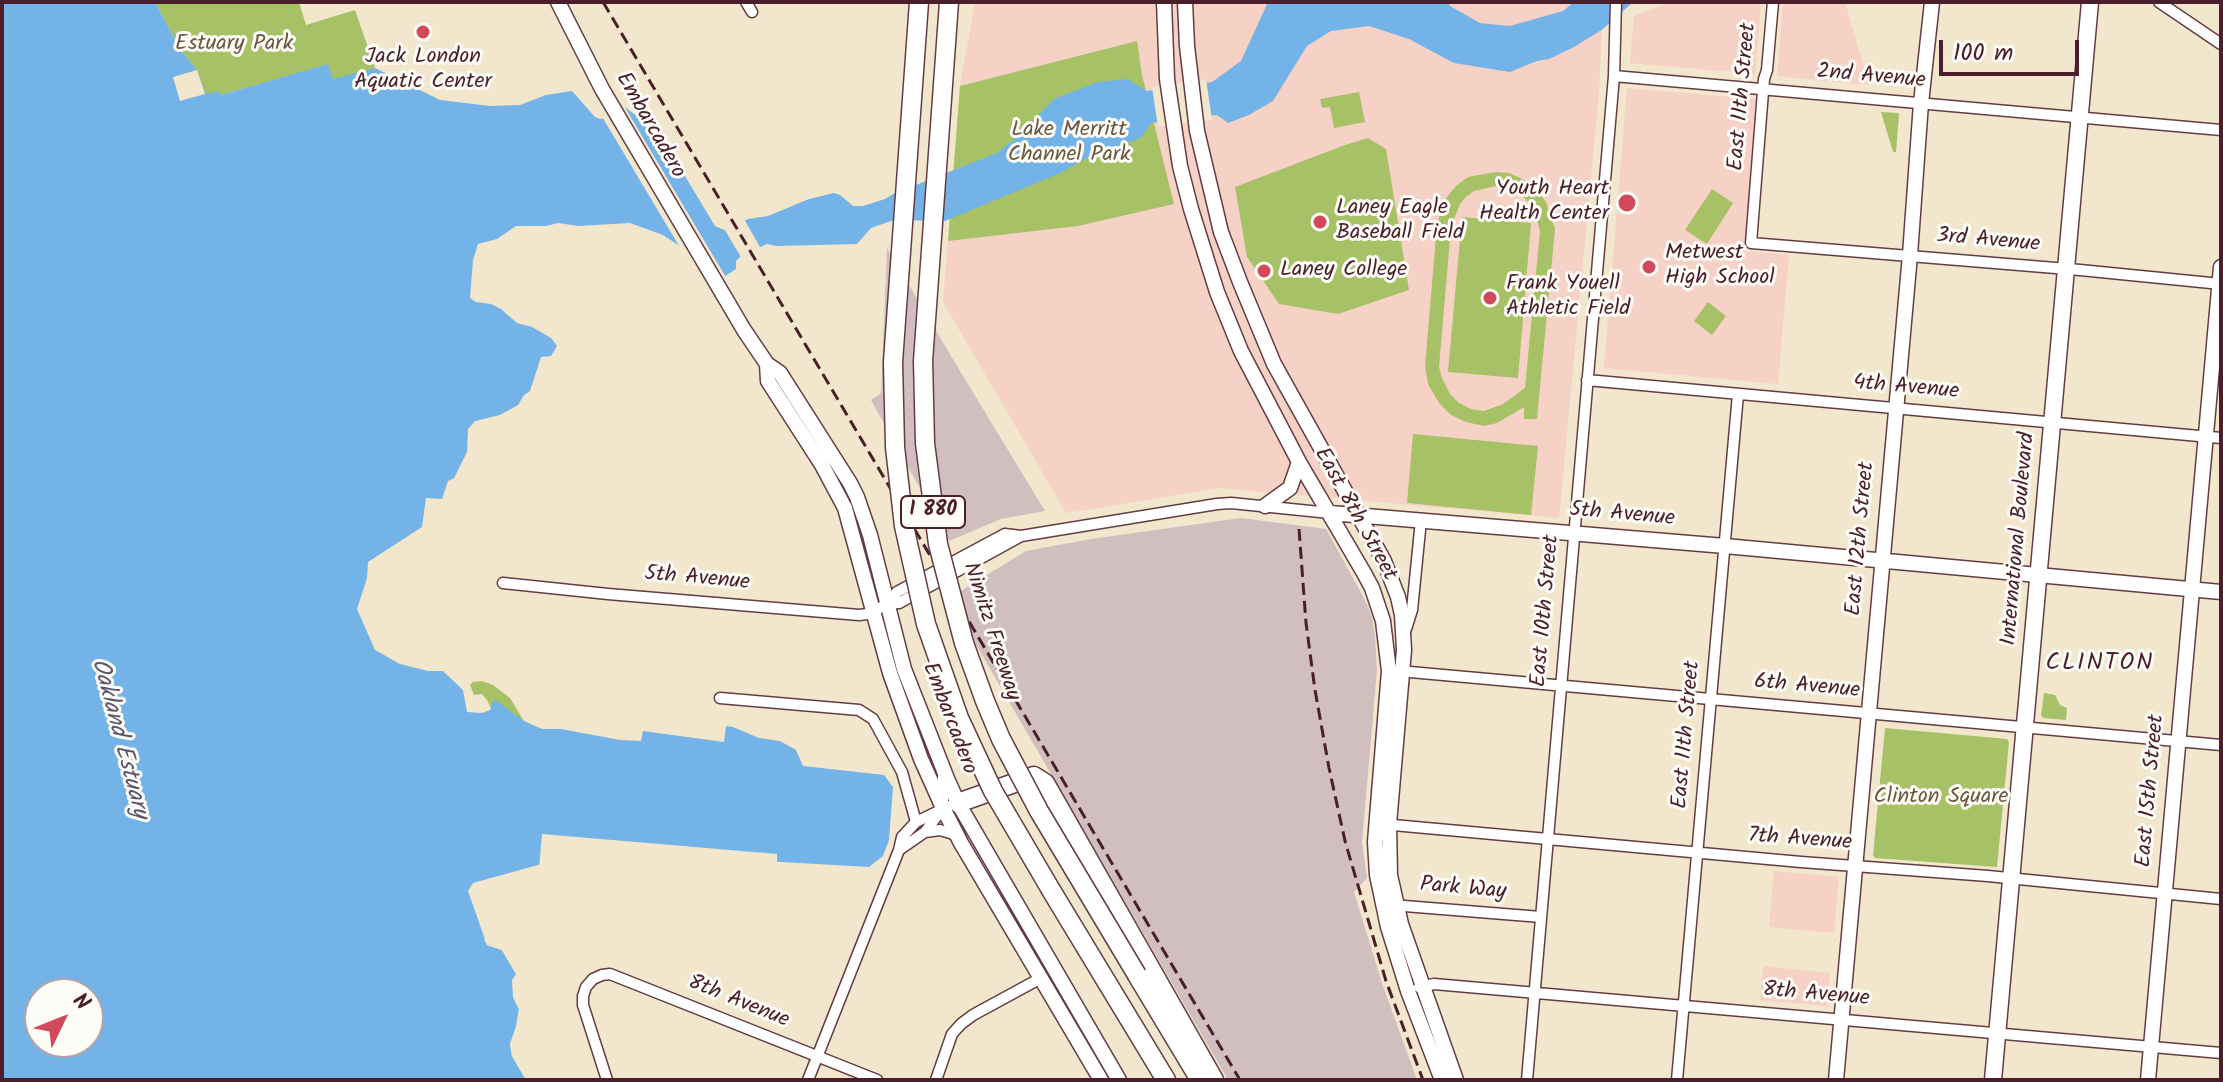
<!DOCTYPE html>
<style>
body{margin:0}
#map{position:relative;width:2223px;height:1082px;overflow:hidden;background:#f2e6cc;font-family:Kalam,sans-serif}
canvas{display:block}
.frame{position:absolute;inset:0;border:4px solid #4a1f2b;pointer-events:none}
.north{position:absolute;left:24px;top:978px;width:80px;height:80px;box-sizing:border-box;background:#fdfcf7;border:2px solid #b5a4a5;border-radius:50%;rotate:47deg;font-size:22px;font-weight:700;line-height:32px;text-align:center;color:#4a1f2b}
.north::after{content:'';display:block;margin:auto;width:28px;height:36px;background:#d1495b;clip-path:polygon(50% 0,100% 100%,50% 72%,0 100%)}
.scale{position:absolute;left:1939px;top:40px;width:140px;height:36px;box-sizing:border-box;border:4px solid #4a1f2b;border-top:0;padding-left:10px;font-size:24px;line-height:28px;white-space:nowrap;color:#4a1f2b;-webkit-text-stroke:6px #fdfcf7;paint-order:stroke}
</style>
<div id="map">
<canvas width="2223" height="1082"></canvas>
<div class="frame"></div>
<div class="north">N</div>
<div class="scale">100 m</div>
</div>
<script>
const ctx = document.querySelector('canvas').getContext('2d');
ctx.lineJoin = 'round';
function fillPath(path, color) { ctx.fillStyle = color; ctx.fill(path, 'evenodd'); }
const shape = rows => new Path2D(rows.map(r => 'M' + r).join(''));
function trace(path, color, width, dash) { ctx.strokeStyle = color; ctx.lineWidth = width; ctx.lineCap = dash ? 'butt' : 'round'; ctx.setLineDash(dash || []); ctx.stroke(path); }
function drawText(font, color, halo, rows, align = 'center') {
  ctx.font = font + ' Kalam,sans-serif'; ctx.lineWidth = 6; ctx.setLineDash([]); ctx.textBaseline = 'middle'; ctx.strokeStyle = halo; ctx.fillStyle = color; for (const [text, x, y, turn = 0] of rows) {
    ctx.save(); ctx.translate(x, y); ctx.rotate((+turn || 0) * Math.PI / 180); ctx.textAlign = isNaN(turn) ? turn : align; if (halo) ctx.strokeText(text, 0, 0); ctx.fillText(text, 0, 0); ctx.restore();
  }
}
fillPath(shape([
 [975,2,1603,2,1599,93,1559,518,1220,488,1066,513,943,302,960,86],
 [1671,2,1761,2,1755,74,1630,63,1634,16],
 [1783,2,1845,2,1869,85,1777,76],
 [1627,88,1756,99,1744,251,1789,255,1778,384,1604,368],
 [1774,871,1839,877,1834,933,1769,927],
 [1763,966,1830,973,1827,1006,1760,1000]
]), '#f6d1c5');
fillPath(shape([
 [887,248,957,366,1045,511,1001,519,949,541,871,400,881,393],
 [1241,518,1326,529,1365,600,1372,617,1375,637,1377,670,1362,842,1367,878,1354,892,1382,983,1417,1080,1228,1080,949,598,1026,551,1091,539]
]), '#d1bfbf');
fillPath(shape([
 [155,2,299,2,306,25,355,10,375,68,333,80,327,65,221,95,205,94,197,70,180,49],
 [1137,41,1142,75,1174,204,1078,226,948,241,960,86],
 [1359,92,1365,122,1334,128,1330,107,1322,108,1320,99],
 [1881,112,1898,113,1899,115,1896,152,1893,152],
 [1368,138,1386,149,1409,290,1338,314,1279,304,1247,257,1235,187,1345,145],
 [1496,172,1509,173,1531,183,1546,202,1555,229,1537,419,1524,419,1524,407,1497,423,1484,426,1466,422,1451,415,1439,403,1428,384,1425,366,1437,225,1441,210,1447,197,1456,186,1468,177],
 [1496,186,1506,187,1522,195,1534,209,1540,231,1525,388,1503,404,1484,411,1471,409,1459,403,1450,394,1442,378,1439,367,1451,227,1460,204,1466,197,1474,191],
 [1712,189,1733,203,1707,244,1685,230],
 [1462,217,1531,223,1518,378,1448,372],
 [1708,302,1726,316,1712,335,1694,321],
 [1413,434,1538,446,1531,515,1407,503],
 [482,681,493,685,510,698,524,721,493,712,487,700,482,694,474,695,470,685,473,682],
 [2044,693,2055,695,2060,705,2067,708,2066,720,2043,718,2041,715],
 [1885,728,2007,739,2009,742,1997,867,1875,858,1873,855]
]), '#a7c167');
fillPath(shape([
 [2,2,155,2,180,49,197,70,206,94,219,91,221,95,328,64,333,79,375,68,440,100,490,106,520,105,546,95,572,91,595,117,600,119,608,117,625,107,635,115,643,112,650,118,715,226,724,230,748,219,768,216,809,199,834,193,840,195,853,206,863,206,885,199,893,194,997,153,1017,137,1054,99,1098,82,1127,79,1147,91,1212,82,1241,61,1268,2,1447,2,1450,6,1480,23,1510,26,1563,11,1574,2,1633,2,1603,29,1574,47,1549,59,1537,61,1510,72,1454,63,1409,39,1369,26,1331,31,1307,46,1273,101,1249,115,1228,123,1217,115,1151,123,1141,138,1097,153,1058,174,945,221,894,220,871,228,857,244,776,246,767,244,741,256,736,261,736,269,725,276,663,235,630,223,578,226,558,223,546,226,516,226,497,239,478,244,473,260,470,298,476,302,491,304,501,309,517,323,532,327,551,338,557,346,551,356,541,357,530,391,524,395,518,405,500,415,475,421,468,429,467,452,454,478,448,481,442,499,426,498,422,527,368,562,367,578,357,609,375,650,400,664,428,671,443,671,463,690,467,712,482,713,490,710,494,699,524,721,542,729,561,729,620,740,641,741,643,731,724,742,726,726,733,727,759,738,780,741,796,750,803,766,884,775,893,787,889,840,883,856,869,867,695,857,556,860,473,883,468,891,487,945,502,950,516,974,513,997,519,1009,516,1027,510,1044,512,1056,526,1080,2,1080],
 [40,994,88,994,88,1042,40,1042]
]), '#73b3e7');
fillPath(shape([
 [197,70,205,94,180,101,173,77],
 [1206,79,1212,120,1158,127,1152,87],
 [623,104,727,279,723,279,685,256,601,115],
 [743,217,761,249,742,259,722,225],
 [542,834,777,854,777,862,776,866,695,861,671,863,645,861,643,865,633,865,569,861,568,865,557,864,539,869],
 [484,939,505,947,519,976,516,982,516,996,523,1009,520,1028,514,1044,516,1055,530,1080,526,1080,512,1056,510,1044,516,1027,519,1009,513,997,512,980,516,974,502,950,487,945]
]), '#f2e6cc');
const street = shape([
 [746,2,752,12],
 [1773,2,1767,70,1764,79,1751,243,2080,270,2221,284],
 [2159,2,2221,44],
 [1614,76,2221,130],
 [1587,380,2221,438],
 [503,583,608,594,859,615,868,614,887,604,899,603,1021,536],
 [887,604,897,592,1005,534,1021,536,1217,504,1231,503,1330,513],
 [1406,629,1412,610,1421,520],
 [1399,671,2221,745],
 [720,698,859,710,873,719,902,772,916,822],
 [1382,824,1801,862,1988,876,2221,899],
 [925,832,940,830,957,835],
 [899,850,925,832,943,808,943,776],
 [1392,905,1541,917],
 [1419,987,1434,984,2221,1053],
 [607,1080,583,1005,583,996,586,987,593,979,602,975,610,974,877,1080],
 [808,1080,899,850,902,837,916,822,949,806],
 [936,1080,952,1034,961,1024,973,1015,1041,978],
 [1527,1080,1614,76,1616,2],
 [1677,1080,1738,394]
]);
const secondary = shape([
 [558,2,602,89,744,330,767,364,780,373,850,483,857,497,870,535,904,669,948,781,958,803,1119,1080],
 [1164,2,1167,79,1180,166,1191,209,1217,292,1241,351,1299,462,1364,573,1372,588,1383,621,1389,671,1375,842,1377,875,1388,927,1408,991,1442,1080],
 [1185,2,1187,46,1197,131,1221,232,1240,282,1274,364,1384,561,1398,597,1402,615,1404,650,1389,824,1390,875,1401,924,1456,1080],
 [767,364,768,381,822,465,845,508,890,673,921,759,943,808,961,843,1101,1080],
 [1265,506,1290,488,1299,462],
 [1330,513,1725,546,2221,592],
 [1836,1080,1910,255,1921,103,1932,2],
 [2148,1080,2221,267]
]);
const primary = shape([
 [1993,1080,2090,2]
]);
const highway = shape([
 [958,803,1034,776,1045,783,1214,1080],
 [1051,890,1166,1080],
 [1137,975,1200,1080]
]);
trace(street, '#633d43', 13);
trace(secondary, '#633d43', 17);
trace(primary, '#633d43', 19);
trace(highway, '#633d43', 21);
trace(street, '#fff', 10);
trace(secondary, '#fff', 14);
trace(primary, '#fff', 16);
trace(highway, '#fff', 18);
trace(shape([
 [603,2,1240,1080],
 [1299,529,1306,623,1315,690,1329,768,1345,841,1386,981,1423,1080]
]), '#4a1f2b', 3, [12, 6]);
const highwayBridge = shape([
 [919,2,893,362,895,447,904,526,926,624,959,718,993,791,1051,890],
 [949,2,923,361,925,443,938,544,964,643,985,701,1001,739,1039,811,1137,975]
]);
trace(highwayBridge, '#633d43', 21, []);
trace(highwayBridge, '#fff', 18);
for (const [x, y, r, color] of [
 [423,32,8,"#d1495b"],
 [1627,203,10,"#d1495b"],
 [1320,222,8,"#d1495b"],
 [1649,267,8,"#d1495b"],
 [1264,271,8,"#d1495b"],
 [1490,298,8,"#d1495b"]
]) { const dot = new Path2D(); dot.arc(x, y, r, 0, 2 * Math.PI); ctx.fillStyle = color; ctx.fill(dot); trace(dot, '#fdfcf7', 3); }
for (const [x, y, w] of [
 [933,512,64]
]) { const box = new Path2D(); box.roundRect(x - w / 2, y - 16, w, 32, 6); ctx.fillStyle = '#fdfcf7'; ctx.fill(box); trace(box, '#4a1f2b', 2); }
drawText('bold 20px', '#4a1f2b', null, [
 ["I 880",933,512]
]);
drawText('22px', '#6b5840', '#fdfcf7', [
 ["Estuary Park",234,45],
 ["Lake Merritt",1069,131],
 ["Channel Park",1069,156],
 ["Clinton Square",1941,798]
]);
drawText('22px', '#4a1f2b', '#fdfcf7', [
 ["Jack London",423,58,"center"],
 ["Aquatic Center",423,83,"center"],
 ["Youth Heart",1609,190,"right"],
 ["Health Center",1609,215,"right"],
 ["Laney Eagle",1336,209],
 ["Baseball Field",1336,234],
 ["Metwest",1665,254],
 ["High School",1665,279],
 ["Laney College",1280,271],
 ["Frank Youell",1506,285],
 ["Athletic Field",1506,310]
], 'left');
drawText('22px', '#4a1f2b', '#fdfcf7', [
 ["2nd Avenue",1871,78,5],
 ["East 11th Street",1744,97,-85],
 ["Embarcadero",649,126,60],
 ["3rd Avenue",1988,242,5],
 ["4th Avenue",1906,389,5],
 ["East 8th Street",1354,515,61],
 ["5th Avenue",1622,516,5],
 ["East 12th Street",1862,539,-85],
 ["International Boulevard",2020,539,-85],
 ["5th Avenue",697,580,5],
 ["East 10th Street",1547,611,-85],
 ["Nimitz Freeway",990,632,72],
 ["6th Avenue",1807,688,5],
 ["Embarcadero",948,719,69],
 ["East 11th Street",1688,735,-85],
 ["East 15th Street",2152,791,-85],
 ["7th Avenue",1800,841,4],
 ["Park Way",1463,890,5],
 ["8th Avenue",1816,996,5],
 ["8th Avenue",738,1003,22]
]);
ctx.letterSpacing = '2px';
drawText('24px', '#4a1f2b', '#fdfcf7', [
 ["CLINTON",2100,665]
]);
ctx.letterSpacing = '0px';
drawText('italic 24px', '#58536d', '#fdfcf7', [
 ["Oakland Estuary",118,739,75]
]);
</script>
